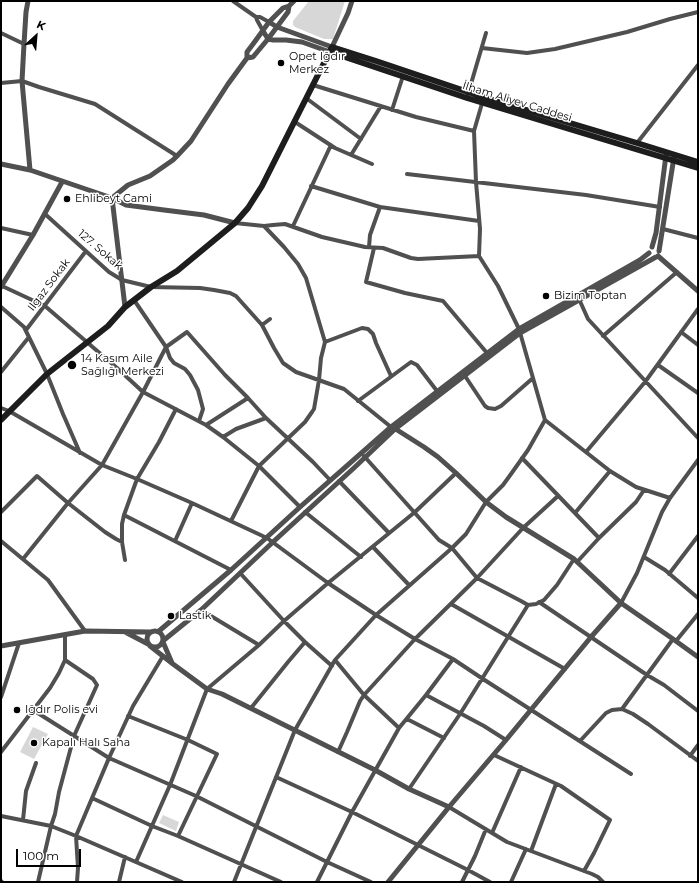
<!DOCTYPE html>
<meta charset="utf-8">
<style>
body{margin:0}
#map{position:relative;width:699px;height:883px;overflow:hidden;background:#fff;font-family:Montserrat,sans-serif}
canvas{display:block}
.frame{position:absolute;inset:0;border:2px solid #000;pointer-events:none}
.north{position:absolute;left:16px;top:16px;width:40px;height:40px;-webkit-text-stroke:3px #fff;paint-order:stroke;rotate:26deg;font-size:11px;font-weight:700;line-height:16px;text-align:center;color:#000}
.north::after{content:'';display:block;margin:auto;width:14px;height:18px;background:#000;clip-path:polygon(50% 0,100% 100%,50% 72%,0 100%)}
.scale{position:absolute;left:16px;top:849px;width:65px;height:18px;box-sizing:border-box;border:2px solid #000;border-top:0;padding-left:5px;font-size:12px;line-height:14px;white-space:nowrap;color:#000;-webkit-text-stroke:3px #fff;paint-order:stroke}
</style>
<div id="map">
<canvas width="699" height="883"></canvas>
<div class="frame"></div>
<div class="north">K</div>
<div class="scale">100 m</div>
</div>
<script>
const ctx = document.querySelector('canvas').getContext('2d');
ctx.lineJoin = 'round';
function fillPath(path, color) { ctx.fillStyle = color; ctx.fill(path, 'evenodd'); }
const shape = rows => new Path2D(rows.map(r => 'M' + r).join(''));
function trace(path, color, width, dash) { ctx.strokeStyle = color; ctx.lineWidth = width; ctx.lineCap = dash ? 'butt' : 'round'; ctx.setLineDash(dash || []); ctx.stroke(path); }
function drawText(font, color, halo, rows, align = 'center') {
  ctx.font = font + ' Montserrat,sans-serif'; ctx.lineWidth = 3; ctx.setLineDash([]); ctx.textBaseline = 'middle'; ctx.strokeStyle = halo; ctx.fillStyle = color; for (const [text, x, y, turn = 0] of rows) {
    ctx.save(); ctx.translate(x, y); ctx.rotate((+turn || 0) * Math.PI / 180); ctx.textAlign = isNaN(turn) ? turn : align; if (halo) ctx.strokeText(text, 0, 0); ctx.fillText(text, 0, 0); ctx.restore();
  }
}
fillPath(shape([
 [309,1,345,1,333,39,324,39,295,27,293,25,293,21],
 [33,727,48,734,34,759,20,752],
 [163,815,179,822,176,831,159,823]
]), '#d7d7d7');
trace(shape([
 [233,1,256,17,260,17,269,22],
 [256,17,257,20,263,31],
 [1,33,24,44],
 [482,48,527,53,555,49,627,32,670,19,698,12],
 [1,83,22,81,39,87,95,104,177,156],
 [313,85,416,117,474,131],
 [468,94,486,33],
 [306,98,361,139],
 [483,100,474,131,476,182,480,229,479,256,498,286,519,329,545,420,610,471,636,487,670,498],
 [392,110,403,76],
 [295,122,335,148,372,164],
 [637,143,698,65],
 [351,155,381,106],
 [407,174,586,195,660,207],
 [311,186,380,207,479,221],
 [45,214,109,272,122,280,151,287,200,288,214,290,230,293,236,296,262,325,274,348,283,363,296,372,344,389,391,427],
 [235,223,264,226,273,225,285,224,322,237,365,247,383,248,411,258,418,259,479,256],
 [293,226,331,145],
 [1,228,33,235],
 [663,229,698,238],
 [369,247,370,235,380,207],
 [374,248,366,282,405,293,443,301,487,353],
 [2,286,45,306,117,368,143,392,206,425,223,437,259,466,300,507],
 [579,299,588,319,698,438],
 [134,300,166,347,170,358,174,363,185,369,190,375,198,390,203,409,199,421],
 [1,307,24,327,47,374,63,414,80,453],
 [262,325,270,319],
 [26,330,86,251],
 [681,332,698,345],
 [603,336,677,272],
 [325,342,362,328,368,329,373,334,376,343,391,376],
 [658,365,698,393],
 [1,372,29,337],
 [465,376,485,406,488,408,495,409,501,406,533,378],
 [358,401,411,362,417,365,437,391],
 [1,408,9,411,102,465,137,479,192,503,267,538,328,583,376,615,415,639,453,659,483,679,631,774],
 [206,425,248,398],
 [223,437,236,429,266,418],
 [586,452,645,382,698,309],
 [364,456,439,540,452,548,477,578,521,601,528,605,536,604,544,600,557,585,574,559],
 [522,458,599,538,577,562],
 [339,481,389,533],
 [1,512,37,476,68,503,105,532,116,539,122,542],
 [305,512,361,557],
 [575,513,610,471],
 [124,515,231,570],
 [231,521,259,466,305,422,312,412,314,409,319,380,321,358,325,342,306,278,298,264,284,247,264,226],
 [599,538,636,502,644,490],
 [1,541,48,580,85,631],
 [175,541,192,503],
 [373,547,409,585],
 [644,557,665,570,698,598],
 [23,559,68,503,102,465,143,392,166,347,187,332,225,375,248,398,266,418,313,462,330,480],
 [125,560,122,542,122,524,124,515,137,479,159,442,176,409],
 [240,573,284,621,305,642,332,666],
 [669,574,698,536],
 [539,602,647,675,664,685,698,711],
 [621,603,637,573,662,512,670,498,698,460],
 [451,604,565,669],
 [201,610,259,645],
 [676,641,698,614],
 [335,660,364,695,399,728],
 [426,695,484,726,506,740],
 [1,697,19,643],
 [251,708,288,662,305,642],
 [622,709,673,639],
 [33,710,109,758,196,796,327,862,371,882],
 [128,716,188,740,217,754,178,836],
 [407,719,444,738],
 [580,741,606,713,612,710,622,709,633,714,648,724,698,761],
 [1,752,50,688,59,673,65,660,65,635],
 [338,752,347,732,360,701,364,695,415,639,477,578,523,528,558,496],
 [494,755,561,786,610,820,594,853,584,871],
 [690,756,698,745],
 [276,777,352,812,468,870,490,882],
 [409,789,460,714,528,605],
 [92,798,152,826,178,836,281,882],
 [449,807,507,842,592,874,598,877,603,882],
 [1,816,51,826,76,836,182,882],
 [23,820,26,791,36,763],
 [492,833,521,767],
 [531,851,556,784],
 [136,862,170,785,207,689,259,645,284,621,328,583,415,512,456,473],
 [1,881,2,882],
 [38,882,51,826,55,814,59,792,74,736,97,685,93,679,65,660],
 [77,882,78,868,76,836,109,758,133,706,163,656],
 [119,882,125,857],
 [234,882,295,730,335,660,376,615,452,548,466,534,486,502,503,485,511,474,528,450,545,420],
 [317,882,352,812,399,728,426,695,453,659],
 [462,882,475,856,486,829],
 [511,882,526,849]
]), '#505050', 4);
trace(shape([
 [28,1,26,12,24,44,22,81,30,170],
 [269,22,277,27,332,47,348,13,352,1],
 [263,31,268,39,273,40,286,40,302,42,330,52],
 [247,58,253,57,268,39,288,12,289,6],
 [1,164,30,170,112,198,126,205,164,210,204,215,235,223],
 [652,247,656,233,666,155],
 [659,251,674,157],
 [658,256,698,291],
 [1,287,33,235,62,182],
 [125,307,112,198,128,185,150,176,173,160,177,156,191,141,228,84,247,58,247,52,256,40,269,22,283,8,289,6,294,1],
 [394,428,424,447,438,457,456,473,486,502,506,517,574,559,621,603,673,639,698,657],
 '147 639a8 8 0 1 1 16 0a8 8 0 1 1-16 0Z',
 [159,631,231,570,300,507,391,427,519,329,640,260,649,253],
 [125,632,148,644],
 [164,640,201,610,273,542,355,467,395,429,520,333,656,257],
 [163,642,172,663],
 [1,646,85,631,150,632],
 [150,646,173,664,207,689,222,694,375,770,409,789,449,807],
 [388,882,449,807,506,740,591,637,621,603]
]), '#505050', 5);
trace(shape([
 [330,52,467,98,698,168],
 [1,420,47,374,108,326,125,307,151,287,177,271,235,223,248,208,262,186,332,47,376,61,483,97,637,143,698,162]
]), '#1d1d1d', 6);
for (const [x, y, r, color] of [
 [281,63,4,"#000"],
 [67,199,4,"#000"],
 [546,296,4,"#000"],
 [72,365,5,"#000"],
 [171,616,4,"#000"],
 [17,710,4,"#000"],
 [34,743,4,"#000"]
]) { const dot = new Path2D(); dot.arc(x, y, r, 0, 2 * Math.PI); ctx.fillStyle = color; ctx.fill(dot); trace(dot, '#fff', 1.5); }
drawText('11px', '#000', '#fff', [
 ["Opet Iğdır",289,57],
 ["Merkez",289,70],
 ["Ehlibeyt Cami",75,199],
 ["Bizim Toptan",554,296],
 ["14 Kasım Aile",81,359],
 ["Sağlığı Merkezi",81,372],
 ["Lastik",179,616],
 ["Iğdır Polis evi",25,710],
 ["Kapalı Halı Saha",42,743]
], 'left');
drawText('11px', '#000', '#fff', [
 ["İlham Aliyev Caddesi",517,102,17],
 ["127. Sokak",100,250,41],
 ["Ilgaz Sokak",49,285,-53]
]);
</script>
